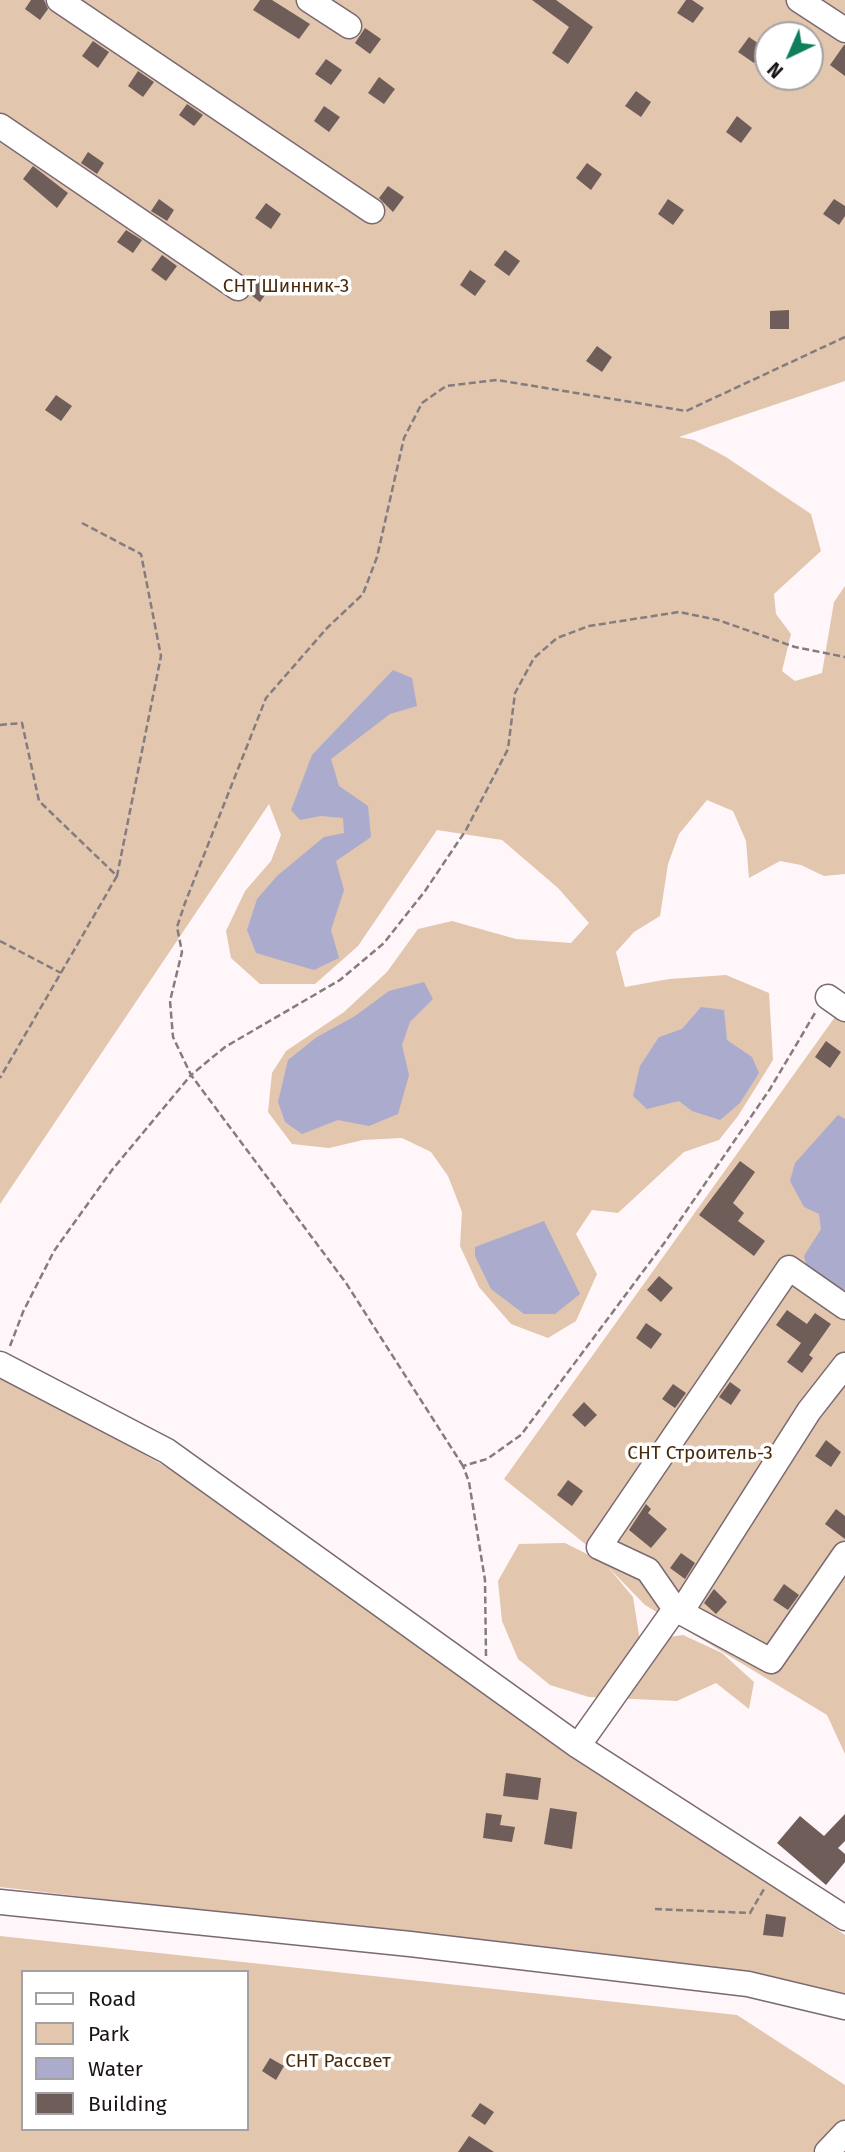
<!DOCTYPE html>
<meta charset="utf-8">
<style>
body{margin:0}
#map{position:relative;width:845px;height:2152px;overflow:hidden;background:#fef6f9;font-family:"Fira Sans",sans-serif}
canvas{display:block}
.legend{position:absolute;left:21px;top:1970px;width:228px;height:161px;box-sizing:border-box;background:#fff;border:2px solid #a4a1a2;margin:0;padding:9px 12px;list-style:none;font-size:21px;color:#1b1417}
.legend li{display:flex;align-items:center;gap:14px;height:35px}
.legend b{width:35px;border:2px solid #a4a1a2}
.north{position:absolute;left:754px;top:21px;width:70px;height:70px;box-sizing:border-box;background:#fff;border:2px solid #a4a1a2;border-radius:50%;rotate:224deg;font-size:19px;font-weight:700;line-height:28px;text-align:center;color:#1b1417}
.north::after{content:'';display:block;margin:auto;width:24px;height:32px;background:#0e7f5c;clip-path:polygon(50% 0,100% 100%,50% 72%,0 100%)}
</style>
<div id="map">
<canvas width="845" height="2152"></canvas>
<ul class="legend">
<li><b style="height:9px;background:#fff"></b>Road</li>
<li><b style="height:19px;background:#e2c6ae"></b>Park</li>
<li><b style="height:19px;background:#ababce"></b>Water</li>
<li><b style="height:19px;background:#6f5d5a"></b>Building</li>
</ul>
<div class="north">N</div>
</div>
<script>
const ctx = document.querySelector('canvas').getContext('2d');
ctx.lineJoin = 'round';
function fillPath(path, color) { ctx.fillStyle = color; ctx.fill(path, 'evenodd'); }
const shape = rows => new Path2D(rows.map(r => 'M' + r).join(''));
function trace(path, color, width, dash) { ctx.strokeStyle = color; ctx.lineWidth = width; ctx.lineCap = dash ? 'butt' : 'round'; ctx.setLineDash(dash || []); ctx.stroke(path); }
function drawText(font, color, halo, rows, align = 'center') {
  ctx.font = font + ' "Fira Sans",sans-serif'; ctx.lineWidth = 7; ctx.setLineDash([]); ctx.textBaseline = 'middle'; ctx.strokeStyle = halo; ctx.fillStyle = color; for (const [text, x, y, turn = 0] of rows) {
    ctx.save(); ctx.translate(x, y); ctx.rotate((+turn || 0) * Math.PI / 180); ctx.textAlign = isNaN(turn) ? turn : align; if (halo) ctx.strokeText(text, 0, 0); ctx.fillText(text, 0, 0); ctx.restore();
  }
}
fillPath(shape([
 [0,0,845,0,845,381,679,437,694,440,726,457,811,514,821,551,774,594,776,614,791,634,782,671,795,681,822,673,834,602,845,586,845,874,824,876,801,865,780,861,749,878,746,841,733,811,707,800,679,834,668,864,660,916,634,932,616,952,625,987,669,979,726,975,769,993,773,1060,738,1116,719,1140,684,1152,618,1213,592,1210,576,1234,597,1274,576,1321,548,1338,511,1324,479,1287,460,1246,462,1212,448,1176,431,1152,402,1138,363,1140,329,1148,292,1144,268,1112,272,1073,286,1051,344,1012,387,972,418,929,452,921,516,939,571,943,589,923,558,888,502,840,437,830,358,946,315,984,260,984,231,958,226,931,245,891,271,861,281,835,269,804,0,1204],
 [768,35,810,35,810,77,768,77],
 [845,1003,845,1754,827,1715,645,1605,608,1567,633,1597,640,1641,683,1635,722,1653,754,1682,749,1709,716,1683,677,1701,589,1697,550,1685,518,1659,502,1621,498,1581,519,1544,565,1543,603,1562,584,1543,504,1479],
 [0,1379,76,1415,168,1468,845,1935,845,1995,729,1971,585,1951,337,1927,0,1887],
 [0,1936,737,2015,845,2085,845,2152,0,2152],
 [23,1972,247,1972,247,2129,23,2129]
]), '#e2c6ae');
fillPath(shape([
 [393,670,412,678,417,706,390,714,331,759,339,786,368,806,371,837,336,861,344,890,331,930,339,958,314,970,256,953,247,930,257,899,277,876,324,837,344,833,343,818,321,816,300,820,291,810,312,755],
 [424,982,433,999,410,1022,402,1045,409,1075,398,1114,369,1126,338,1120,302,1134,285,1122,278,1102,288,1060,317,1037,355,1016,389,991],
 [701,1007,724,1010,727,1040,752,1057,759,1073,740,1103,720,1120,692,1111,679,1101,647,1109,633,1096,640,1066,659,1037,682,1029],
 [838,1115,845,1119,845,1290,809,1275,804,1256,821,1229,819,1214,804,1207,790,1181,795,1163],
 [544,1221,580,1294,555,1314,524,1314,491,1289,475,1256,475,1247]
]), '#ababce');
fillPath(shape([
 [31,0,44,0,48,9,40,20,25,9],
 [260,0,272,0,310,24,299,39,253,10],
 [532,0,556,0,593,27,568,64,552,53,569,27],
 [686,0,692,0,704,8,693,23,677,13],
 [365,28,381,39,370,54,355,43],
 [749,37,765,48,754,63,738,52],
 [93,41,109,52,98,68,82,56],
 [844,45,845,45,845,76,830,65],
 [326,59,342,70,331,85,315,74],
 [138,71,154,82,143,97,128,86],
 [379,77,395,89,384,104,368,93],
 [636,91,651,102,641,117,625,106],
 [187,104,203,115,194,126,179,115],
 [324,106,340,117,329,132,314,121],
 [737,116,752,128,741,143,726,132],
 [88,152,104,163,97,174,81,163],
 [587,163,602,174,591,190,576,178],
 [33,166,68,193,57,208,23,179],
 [388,186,404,197,393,212,379,198],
 [159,199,174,210,167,221,151,211],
 [668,199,684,210,673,225,658,214],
 [834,199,845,206,845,216,839,225,823,214],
 [266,203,281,214,271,229,255,218],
 [126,230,142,240,133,253,117,242],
 [505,250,520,261,509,276,494,265],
 [162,255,177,266,166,281,151,270],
 [470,270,486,281,475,296,460,285],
 [255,275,271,287,260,302,251,295,251,281],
 [789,310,789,329,770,329,770,311],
 [597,346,612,357,602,372,586,361],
 [56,395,72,406,61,421,45,410],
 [826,1041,841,1052,830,1068,815,1057],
 [740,1161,755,1172,733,1203,744,1213,738,1221,765,1241,754,1256,699,1215],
 [659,1276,673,1288,661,1302,647,1290],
 [787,1310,807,1324,815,1313,831,1324,809,1355,813,1358,802,1373,787,1362,801,1343,776,1325],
 [646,1323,662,1334,651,1349,636,1338],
 [730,1382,741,1390,731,1405,719,1397],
 [673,1384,686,1393,675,1408,662,1399],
 [584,1402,597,1415,585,1427,572,1415],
 [826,1440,841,1452,831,1467,815,1456],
 [568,1480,583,1491,572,1506,557,1495],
 [646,1504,651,1509,648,1513,667,1529,651,1548,629,1530],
 [836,1509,845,1516,845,1539,825,1524],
 [681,1553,695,1563,685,1579,670,1568],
 [784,1584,799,1595,788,1610,773,1600],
 [714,1589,727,1602,716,1614,704,1603],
 [506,1773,541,1778,538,1800,503,1796],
 [550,1808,577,1812,572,1849,544,1844],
 [486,1813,502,1815,500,1825,515,1827,512,1842,483,1838],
 [845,1814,845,1841,838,1848,845,1854,845,1862,826,1885,777,1843,800,1816,824,1836],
 [766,1914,786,1917,783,1937,763,1935],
 [270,2058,284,2066,276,2080,262,2071],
 [480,2103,494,2112,485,2125,471,2116],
 [469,2136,494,2152,458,2152]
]), '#6f5d5a');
const minor = shape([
 [59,0,372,211],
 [309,0,349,26],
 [799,0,845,30],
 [0,126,238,288],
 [828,997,845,1009],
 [845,1307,789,1268,599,1547,648,1570,675,1609,771,1661,845,1554],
 [0,1364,167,1451,578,1746,845,1918],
 [681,1612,809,1411,845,1365],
 [578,1746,675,1609],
 [0,1902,410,1944,748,1984,845,2007],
 [827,2152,845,2133]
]);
trace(minor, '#7b6970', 27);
trace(shape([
 [82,523,141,554,161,656,117,876],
 [0,725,22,723,39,801,117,876,0,1078],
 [0,941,61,973],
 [10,1346,23,1312,54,1251,112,1170,191,1075,173,1037,170,1001,182,952,177,927,185,903,266,698,327,628,363,594,377,557,404,438,422,403,446,386,497,380,686,411,845,337],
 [463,1466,346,1283,191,1075,225,1047,340,980,384,943,425,891,466,830,508,749,515,693,534,658,557,638,589,626,679,612,718,620,795,647,845,657],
 [486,1656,485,1580,469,1482,463,1466,487,1459,521,1435,665,1242,770,1089,815,1013],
 [655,1909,750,1913,764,1889]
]), '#847c7f', 2.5, [7, 3.5]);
trace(minor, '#fff', 24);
drawText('19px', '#4a2b0b', '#fff', [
 ["СНТ Шинник-3",286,287],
 ["СНТ Строитель-3",700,1454],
 ["СНТ Рассвет",338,2062]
]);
</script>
